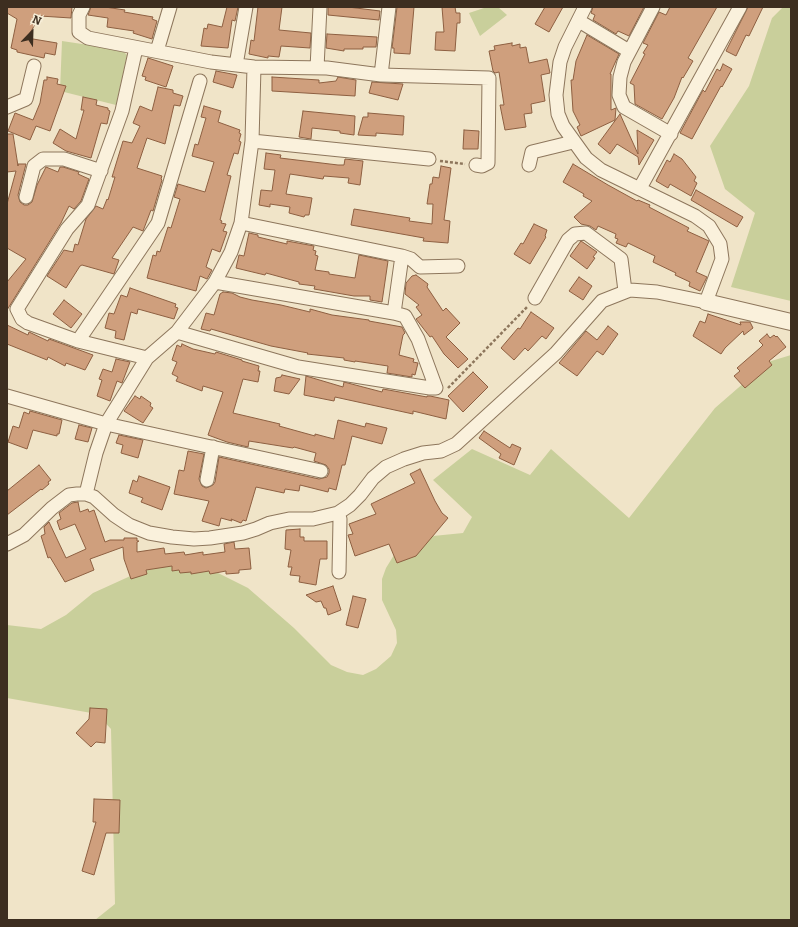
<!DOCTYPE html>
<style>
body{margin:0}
#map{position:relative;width:798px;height:927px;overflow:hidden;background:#f0e4c8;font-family:Bitter,serif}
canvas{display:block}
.frame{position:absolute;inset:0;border:8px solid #3d2e20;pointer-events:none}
.north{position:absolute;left:12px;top:12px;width:40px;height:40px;-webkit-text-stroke:3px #f7eed8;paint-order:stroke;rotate:23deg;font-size:11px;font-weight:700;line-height:16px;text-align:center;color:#3d2e20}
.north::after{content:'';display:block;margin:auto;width:14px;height:18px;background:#3d2e20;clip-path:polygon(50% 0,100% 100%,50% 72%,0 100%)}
</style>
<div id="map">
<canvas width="798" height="927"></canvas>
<div class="frame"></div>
<div class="north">N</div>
</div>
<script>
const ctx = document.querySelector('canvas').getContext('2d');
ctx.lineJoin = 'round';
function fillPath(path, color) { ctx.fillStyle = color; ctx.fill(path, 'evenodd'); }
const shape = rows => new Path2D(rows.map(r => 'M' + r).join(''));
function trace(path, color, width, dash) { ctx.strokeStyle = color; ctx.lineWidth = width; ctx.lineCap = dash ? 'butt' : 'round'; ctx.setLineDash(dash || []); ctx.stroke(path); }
fillPath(shape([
 [487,7,498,7,507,15,480,36,469,13],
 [783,7,791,7,791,301,731,287,755,213,725,189,710,146,749,86,772,18],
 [62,41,122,50,127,55,116,105,60,91],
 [791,355,791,920,95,920,115,904,111,729,97,714,7,698,7,625,41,629,66,615,93,593,137,573,177,562,212,570,248,588,294,628,331,665,347,672,363,675,376,669,391,656,397,643,396,630,382,600,382,579,386,568,394,555,411,544,433,536,463,533,472,517,433,480,472,449,530,475,551,449,629,518,715,408,768,362]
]), '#c9cf9b');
const building = shape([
 [7,7,72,7,71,18,40,16,27,38,57,43,55,55,45,53,44,58,17,52,17,50,11,48,17,19,7,13,7,7],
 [91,7,105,7,125,10,124,12,153,17,152,19,157,21,152,39,133,33,134,31,107,27,108,18,88,15,91,7],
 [227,7,238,7,235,21,232,20,228,48,201,46,204,28,207,29,208,24,222,27,227,7],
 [258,7,282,7,279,30,311,33,310,48,281,46,279,57,268,56,268,58,249,54,251,40,254,41,258,7],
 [328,7,348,7,380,11,379,20,328,15,328,7],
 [397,7,414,7,410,54,394,53,394,48,392,48,397,7],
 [442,7,455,7,456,13,460,13,460,23,457,23,455,51,435,50,436,32,444,32,442,7],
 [545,7,563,7,549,32,535,24,545,7],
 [593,7,644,7,629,36,618,31,616,34,593,20,595,15,591,13,593,7],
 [670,7,717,7,688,58,693,61,683,78,682,77,674,98,662,119,635,104,634,85,630,83,645,54,643,53,648,45,643,43,659,12,666,15,670,7],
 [748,7,763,7,749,36,746,35,736,56,726,51,748,7],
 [327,34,377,37,376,47,363,47,363,49,344,49,344,51,326,48,327,34],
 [587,35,619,54,610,74,611,74,611,110,616,108,615,120,581,136,577,127,580,125,573,111,571,80,573,80,576,61,587,35],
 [512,43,512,46,520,44,520,48,526,47,529,63,547,59,550,73,541,75,545,101,531,104,532,113,524,114,526,127,505,130,500,105,504,105,499,72,495,73,493,71,489,51,495,50,494,46,512,43],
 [148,58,173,66,166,87,145,80,146,77,142,76,148,58],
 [723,64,732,69,722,87,721,86,692,139,680,133,703,90,705,92,717,69,720,71,723,64],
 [216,71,237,75,233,88,213,82,216,71],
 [47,77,58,79,57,84,66,86,50,131,36,126,30,140,8,131,15,113,33,120,40,103,44,80,47,80,47,77],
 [272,77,319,80,319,83,336,81,338,77,356,80,355,96,272,91,272,77],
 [372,82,403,84,398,100,369,93,372,82],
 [158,87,173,90,173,93,183,96,180,106,174,105,165,144,147,138,137,168,162,176,161,179,162,180,153,211,151,210,143,231,133,227,112,258,119,260,114,274,82,265,80,266,66,288,47,276,64,250,73,252,75,244,78,245,86,219,96,206,103,209,107,199,108,200,115,177,112,177,123,141,132,143,140,126,133,123,140,106,152,111,158,87],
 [83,97,97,100,96,105,108,108,108,110,110,111,107,124,101,123,91,158,66,151,53,143,60,129,76,139,84,110,81,110,83,97],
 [204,106,221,111,218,122,240,130,239,133,241,134,239,141,241,142,238,154,234,153,227,175,231,176,220,220,222,221,221,223,226,224,223,231,227,232,220,252,212,249,206,267,212,270,207,279,200,276,196,291,147,278,153,255,156,256,157,251,160,252,168,227,171,228,180,199,174,197,178,184,205,192,214,162,192,156,195,144,198,145,206,118,201,117,204,106],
 [303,111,355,116,354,135,340,133,340,131,312,128,311,139,299,137,303,111],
 [368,113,404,116,403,135,376,133,376,136,358,135,363,117,368,117,368,113],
 [620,114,638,154,637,130,654,140,639,165,638,157,617,144,610,154,598,144,620,114],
 [464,130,479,131,478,149,463,149,464,130],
 [7,134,13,134,18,166,18,164,26,164,18,195,20,202,24,205,28,205,32,202,37,185,46,167,58,172,60,167,63,167,79,172,78,174,89,179,81,201,74,209,69,206,61,223,7,310,7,282,26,259,7,248,7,204,16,171,7,172,7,134],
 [266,153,281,155,280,158,338,165,344,165,345,159,363,161,360,185,348,183,349,178,324,176,323,179,290,174,286,194,312,198,309,215,305,215,304,217,289,213,290,207,270,204,270,207,259,205,261,190,272,191,275,170,264,169,266,153],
 [674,154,682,159,696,177,694,181,697,183,691,196,670,184,668,188,656,181,667,160,670,162,674,154],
 [573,164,608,185,637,201,638,200,650,205,649,207,689,228,687,231,709,241,696,272,707,277,700,291,689,286,690,282,675,275,676,273,653,262,655,256,628,243,626,247,616,243,618,239,615,238,616,234,598,226,596,230,590,226,581,224,574,217,592,201,583,196,584,194,563,182,573,164],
 [441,166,451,168,444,220,450,221,448,243,423,241,424,238,351,225,354,209,410,218,409,221,432,224,433,204,427,204,430,184,432,184,433,177,439,178,441,166],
 [696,190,743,217,737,227,691,200,696,190],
 [534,224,547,230,545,236,546,237,530,264,514,254,521,243,523,244,534,224],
 [249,233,258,235,258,237,287,244,287,241,314,246,313,250,316,251,315,255,318,256,315,270,329,272,329,274,355,278,359,255,388,261,382,302,370,300,370,296,354,296,314,289,315,286,299,284,299,282,266,273,265,275,236,268,239,255,244,256,249,233],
 [581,241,597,252,593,257,595,258,587,269,570,256,581,241],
 [416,275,428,284,427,287,443,311,446,308,460,323,446,337,468,359,458,368,444,354,432,336,430,337,416,319,422,315,416,307,419,305,405,294,406,283,412,276,416,275],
 [579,277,592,286,583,300,569,291,579,277],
 [130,288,176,304,175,307,178,308,174,319,138,309,137,314,131,312,124,340,115,338,116,331,105,328,109,313,114,314,121,295,127,297,130,288],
 [223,292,232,293,240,297,252,300,281,305,310,312,310,309,332,315,369,320,369,321,402,327,405,333,403,335,399,355,414,359,413,362,418,363,415,375,412,374,412,377,387,373,388,366,355,361,355,362,344,360,344,358,307,354,308,353,271,346,211,329,210,331,201,329,206,313,214,315,220,294,223,292],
 [64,300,82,314,71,328,53,314,64,300],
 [531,312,554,328,546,339,542,336,528,351,525,348,514,360,501,348,518,328,520,329,531,312],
 [708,314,741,325,740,322,750,322,753,328,744,335,743,331,725,348,721,354,693,336,700,321,705,323,708,314],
 [7,325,28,335,29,332,48,341,49,339,93,355,85,370,66,363,65,366,48,357,47,360,7,344,7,325],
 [608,326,618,334,603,355,597,351,577,376,559,363,586,331,597,340,608,326],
 [767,334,770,338,774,335,776,337,777,336,786,347,769,361,772,365,745,388,734,376,740,371,737,368,760,348,763,345,759,341,767,334],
 [182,344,193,349,215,354,216,352,242,360,242,361,259,366,258,371,260,371,258,382,243,379,233,413,280,424,279,426,315,436,315,434,334,439,338,420,365,427,366,423,387,428,382,444,352,436,345,465,342,465,336,490,329,488,328,492,300,485,299,491,285,489,284,493,256,487,246,521,243,520,241,523,231,519,232,521,221,518,219,526,202,521,209,501,174,494,179,470,184,471,188,451,204,454,199,479,202,486,206,488,213,485,215,482,219,457,319,479,327,477,329,473,329,469,326,465,314,461,316,453,294,447,293,448,249,441,248,447,227,442,208,435,223,392,203,386,202,391,176,381,178,377,172,374,177,362,172,360,177,345,181,347,182,344],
 [116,359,130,362,122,383,117,381,110,401,97,396,102,380,99,379,103,369,112,372,116,359],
 [473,372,488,387,463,412,448,396,473,372],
 [282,375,300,379,289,394,274,391,276,378,281,377,282,375],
 [306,376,343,387,344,382,382,392,383,389,427,397,427,396,430,396,449,400,446,419,413,411,413,414,335,397,334,401,304,395,306,376],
 [135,396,140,399,141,396,151,403,150,406,153,408,143,423,124,411,135,396],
 [30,411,62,420,59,434,57,434,57,436,33,430,27,449,8,442,13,426,19,428,24,412,29,414,30,411],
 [79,425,92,428,88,442,75,439,79,425],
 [484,431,510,448,512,444,521,448,514,465,499,458,501,454,479,438,484,431],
 [119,435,143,440,138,458,121,453,123,445,116,443,119,435],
 [39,465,51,480,48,482,49,484,42,490,41,489,7,515,7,491,39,465],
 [420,469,435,501,442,513,448,518,416,556,397,563,389,544,355,556,348,535,353,534,349,524,376,514,371,504,415,483,410,474,420,469],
 [139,476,170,487,162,510,141,502,143,498,129,493,133,480,137,482,139,476],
 [78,502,80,512,88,509,89,512,94,510,105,542,110,540,124,540,124,538,137,538,137,541,139,541,137,542,137,552,164,548,165,554,184,552,185,555,203,552,203,555,225,552,224,544,234,542,235,549,249,548,251,569,239,570,239,573,226,574,226,571,210,574,209,571,191,574,191,572,180,573,179,570,172,571,172,566,146,570,147,574,131,579,124,559,123,547,90,559,94,570,65,582,50,557,48,558,41,536,45,534,44,527,49,522,66,558,86,549,75,524,60,530,57,521,61,519,59,513,72,503,78,502],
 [300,529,300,537,304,537,304,541,327,541,327,559,320,559,316,585,299,582,300,576,290,575,292,567,288,567,291,550,285,549,286,530,300,529],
 [333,586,341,610,328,615,326,608,324,608,321,601,316,602,306,595,333,586],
 [353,596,366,599,358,628,346,625,353,596],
 [90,708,107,709,105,743,96,742,91,747,76,733,89,719,90,708],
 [94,799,120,800,119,833,106,833,94,875,82,871,96,822,93,822,94,799]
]);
fillPath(building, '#cf9f7d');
trace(building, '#8d5f41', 1);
const minor = shape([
 [83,7,79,15,79,32,88,38,211,62,254,67,327,68,381,75,489,78,488,163,482,166,476,165],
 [653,7,624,62,620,77,619,95,624,107,671,134],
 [579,21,629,51],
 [136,48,122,111,88,205,67,229,17,309,22,319,28,323,78,341,147,358],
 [157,51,170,7],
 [236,65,246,7],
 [317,68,320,7],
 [381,75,389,7],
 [7,107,26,99,34,66],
 [252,141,429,159],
 [529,165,532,152,573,142],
 [640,188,740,7],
 [26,197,34,166,43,159,64,159,101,171],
 [241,223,402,256,394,313],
 [402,256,411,259,420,267,458,266],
 [535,298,568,240,575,234,586,233,621,259,625,291],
 [177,332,298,367,430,388,436,388,418,339,405,316,394,313,215,282],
 [78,341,158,223,200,81],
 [7,396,106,424,321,471],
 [207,480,213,447],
 [86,494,96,453,106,424,147,358,177,332,215,282,231,252,241,223,252,141,254,67],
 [338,513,340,519,339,572],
 [7,544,24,535,52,508,69,495,77,494,86,494,94,497,114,515,129,525,149,533,172,537,194,539,210,538,243,533,256,529,270,523,289,519,313,519,338,513,350,505,360,495,373,478,386,467,404,459,423,453,441,451,456,444,556,353,602,301,630,290,657,292,706,302,722,259,720,244,709,226,695,216,601,170,586,158,563,126,558,114,556,95,560,62,565,47,585,7]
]);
const tertiary = shape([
 [706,302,791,322]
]);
trace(minor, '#8d765c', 15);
trace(tertiary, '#8d765c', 18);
trace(shape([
 [440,161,465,164],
 [448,388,528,306]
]), '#8d765c', 2.5, [3, 2]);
trace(minor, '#faf1dc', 13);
trace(tertiary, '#faf1dc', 16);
</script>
